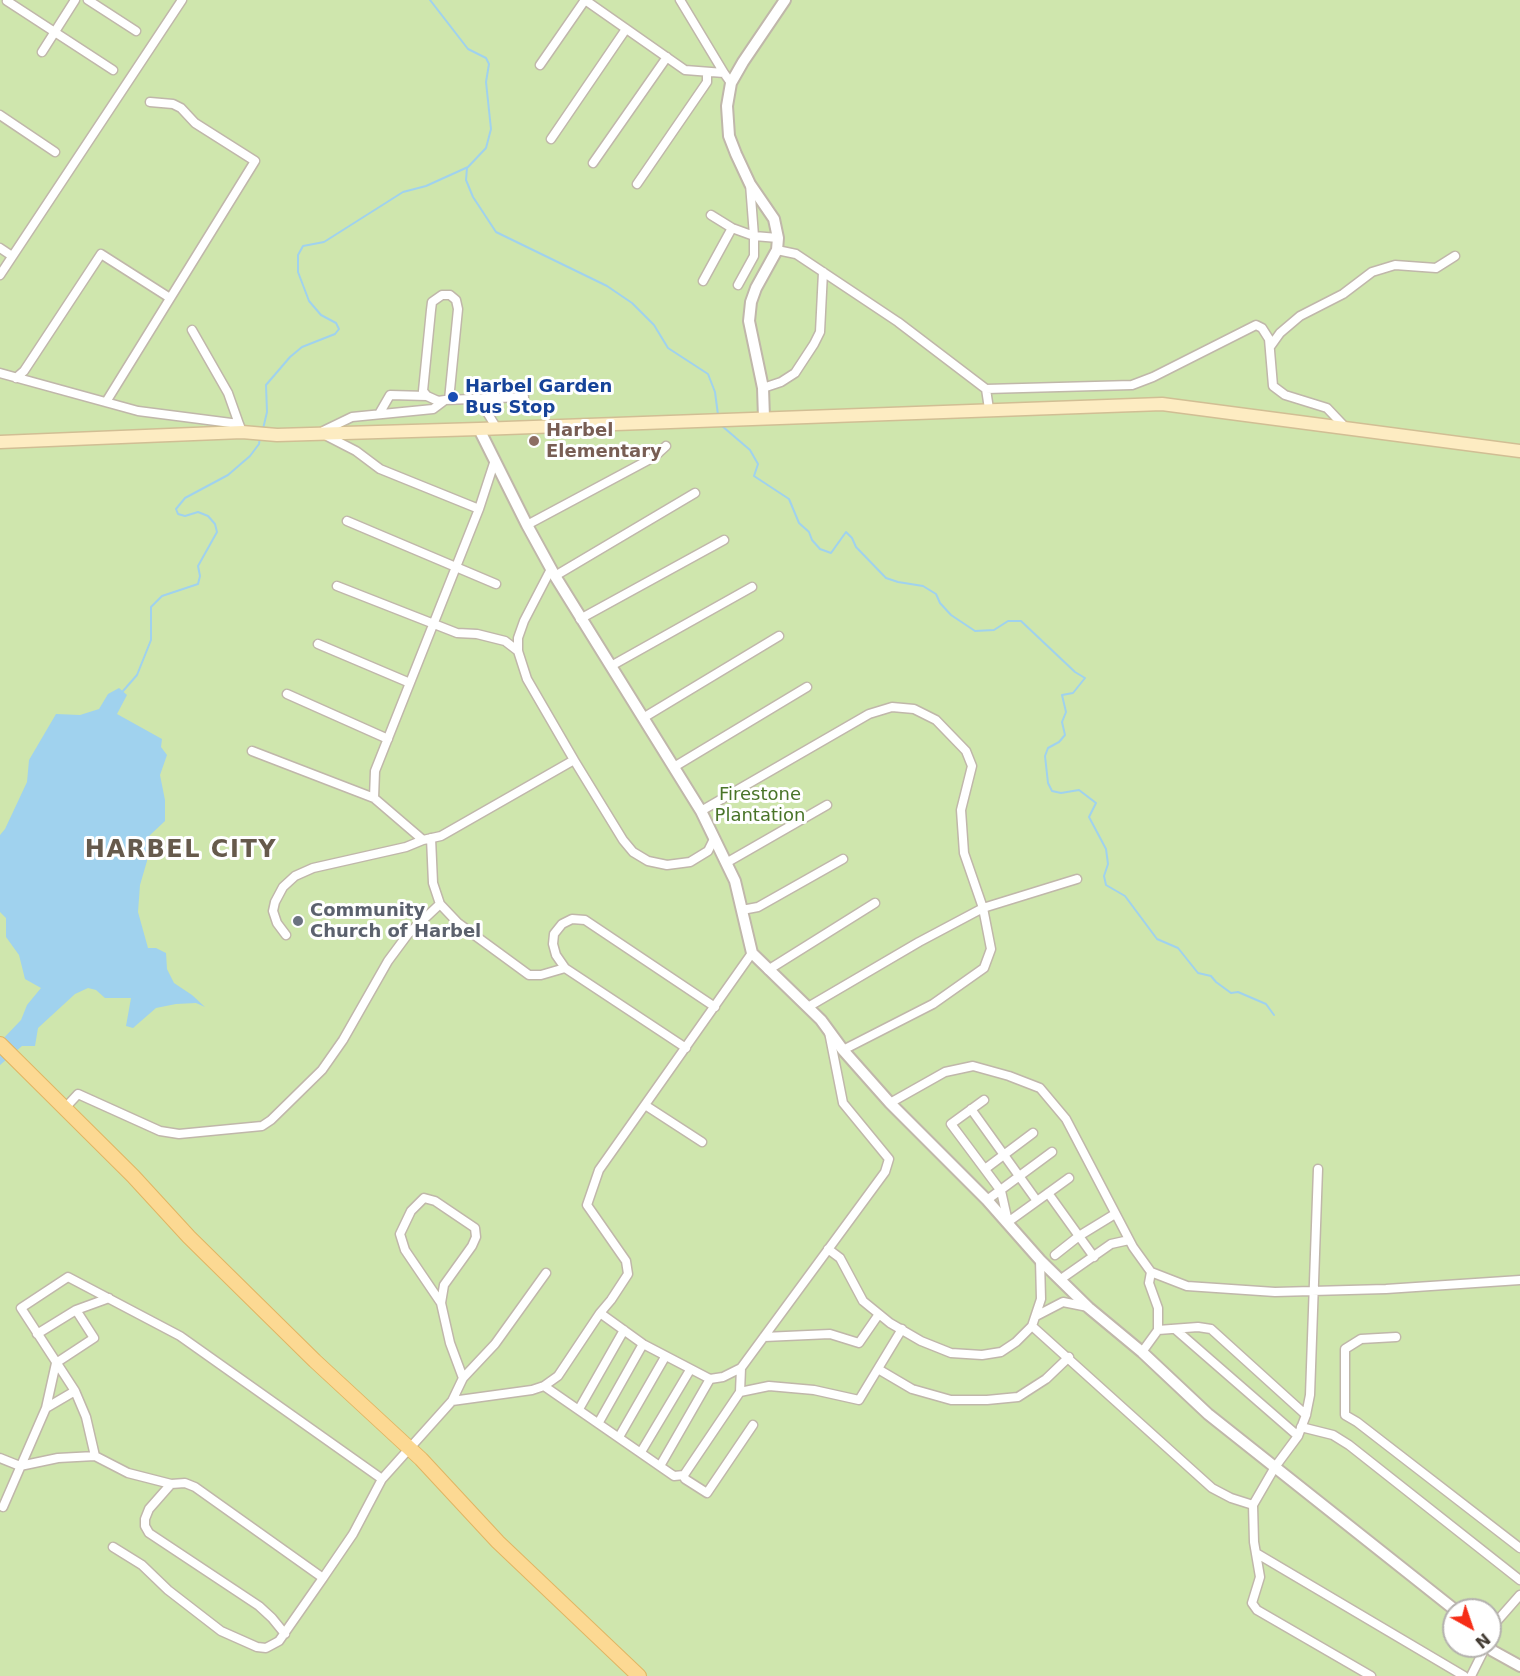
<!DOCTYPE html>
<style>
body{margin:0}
#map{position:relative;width:1520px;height:1676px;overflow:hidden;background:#f2ede4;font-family:"DejaVu Sans",sans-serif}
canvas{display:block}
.north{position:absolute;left:1442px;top:1598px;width:60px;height:60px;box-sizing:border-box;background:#fff;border:2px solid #b4b1ae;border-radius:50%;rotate:140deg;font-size:16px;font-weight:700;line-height:24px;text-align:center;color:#443d34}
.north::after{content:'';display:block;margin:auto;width:21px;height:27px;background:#f62d17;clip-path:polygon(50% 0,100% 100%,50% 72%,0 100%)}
</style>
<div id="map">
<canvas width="1520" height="1676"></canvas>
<div class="north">N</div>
</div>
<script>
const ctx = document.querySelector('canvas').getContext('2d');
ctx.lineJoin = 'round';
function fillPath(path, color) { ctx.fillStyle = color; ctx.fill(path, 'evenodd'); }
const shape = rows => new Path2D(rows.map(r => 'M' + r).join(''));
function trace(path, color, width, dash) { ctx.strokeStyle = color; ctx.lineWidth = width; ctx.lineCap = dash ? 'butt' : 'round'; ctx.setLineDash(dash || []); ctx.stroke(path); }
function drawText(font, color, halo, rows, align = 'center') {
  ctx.font = font + ' "DejaVu Sans",sans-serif'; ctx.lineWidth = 6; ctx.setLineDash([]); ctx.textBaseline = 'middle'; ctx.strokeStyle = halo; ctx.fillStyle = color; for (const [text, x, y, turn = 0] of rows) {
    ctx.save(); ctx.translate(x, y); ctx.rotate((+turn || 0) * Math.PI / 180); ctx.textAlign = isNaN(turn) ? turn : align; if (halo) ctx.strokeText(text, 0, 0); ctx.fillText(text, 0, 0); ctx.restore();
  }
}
fillPath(shape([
 [0,0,1520,0,1520,1676,0,1676],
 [1454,1610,1490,1610,1490,1646,1454,1646]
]), '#cfe6ad');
fillPath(shape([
 [119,688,127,695,117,714,162,739,161,747,167,755,160,775,165,800,165,821,149,836,147,861,140,885,138,912,148,948,156,948,166,953,167,969,174,983,192,995,205,1007,196,1003,176,1004,156,1008,133,1028,126,1026,131,998,105,998,96,990,88,988,75,994,38,1028,35,1046,22,1046,0,1065,0,1042,21,1020,27,1005,41,988,25,979,19,955,6,937,6,918,0,912,0,835,5,829,27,782,29,760,56,714,80,715,99,709,108,694]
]), '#a0d2ee');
trace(shape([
 [467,168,466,180,473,197,496,232,607,286,632,303,654,325,668,348,708,374,715,392,718,415],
 [722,426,750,450,758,464,754,476,789,499,799,523,809,532,812,540,820,549,831,553,846,532,852,538,856,547,886,578,898,582,923,586,936,594,940,603,951,615,975,631,994,630,1008,621,1021,621,1075,672,1085,678,1073,693,1062,695,1066,712,1062,722,1065,735,1059,742,1048,748,1045,756,1048,783,1052,791,1061,793,1079,790,1096,803,1089,817,1106,849,1108,864,1104,876,1106,885,1125,896,1157,939,1178,948,1198,973,1211,976,1216,982,1231,993,1238,992,1266,1004,1274,1015],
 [263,429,267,412,266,385,290,357,302,347,335,334,339,329,336,323,321,315,309,301,298,272,298,255,303,246,324,242,403,192,426,186,468,167,486,148,491,129,486,82,489,64,486,58,468,49,430,0],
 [123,691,137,675,151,640,151,607,162,596,198,584,200,576,198,566,217,532,215,524,208,516,198,512,185,516,178,514,176,509,185,498,228,475,250,456,259,444,260,437]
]), '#a0d2ee', 2);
const minor = shape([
 [88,0,136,31],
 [585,0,685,70,724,73,731,83],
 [680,0,724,73],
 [7,1,113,70],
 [42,52,75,0],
 [540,65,585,0],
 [0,115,55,152],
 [551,139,626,29],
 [593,163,667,57],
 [637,184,707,82,707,72],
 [711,215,732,228,754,236,778,238],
 [0,248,12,256],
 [777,250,796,254,898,322,986,389,989,409],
 [0,275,182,0],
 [703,281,732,228],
 [738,285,754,256,754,236,750,184],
 [192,330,228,393,239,424],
 [1270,347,1280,333,1300,316,1343,294,1372,272,1395,265,1436,268,1455,256],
 [0,373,138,411,239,424,242,432],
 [16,378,24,371,101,254,170,298],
 [763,388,781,382,795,373,814,344,820,332,823,272],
 [986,389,1132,385,1153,377,1256,325,1262,328,1269,339,1273,386,1285,395,1327,408,1346,428],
 [479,399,496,427],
 [445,400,438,401,427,396,423,391,431,310,432,302,442,295,450,295,456,300,458,309,449,400],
 [106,402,255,161,195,123,181,108,173,104,150,102],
 [379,414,390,395,427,396],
 [323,431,352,417,433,409,445,400,524,397],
 [323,434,356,451,380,469,479,509],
 [347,521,496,584],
 [527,525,654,457,666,446],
 [551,569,524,621,518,638,518,651,527,679,574,760,623,840,633,852,648,861,667,865,690,862,708,851,714,839],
 [555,576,695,493],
 [337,586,457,633,477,634,505,641,518,651],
 [580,619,724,540],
 [318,644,410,683],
 [611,666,752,587],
 [287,694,388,739],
 [643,718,779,636],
 [252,751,374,798,423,840],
 [674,767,807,687],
 [374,798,375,771,479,509,495,460],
 [701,811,869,714,892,707,914,709,936,720,966,751,972,766,961,810,964,853,983,908,991,949,984,968,933,1004,843,1050],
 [431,838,433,883,440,904,458,923,529,975,541,975,565,968],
 [726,863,827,805],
 [742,910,758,907,843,859],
 [286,935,277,923,273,911,275,902,283,887,295,876,313,868,406,847,423,840,441,836,574,760],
 [768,970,875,903],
 [808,1007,919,942,983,908,1077,879],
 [686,1048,565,968,556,955,553,944,554,934,562,924,572,919,585,920,715,1007],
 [984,1100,951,1124,1001,1191,1008,1222,1069,1178],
 [890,1103,945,1072,973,1066,1009,1076,1040,1088,1066,1119,1133,1247,1151,1272,1187,1286,1275,1292,1386,1289,1520,1280],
 [645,1105,702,1142],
 [65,1108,78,1094,160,1131,179,1134,262,1126,271,1120,322,1070,343,1040,388,961,408,934,440,904],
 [971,1109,1037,1201],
 [985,1169,1033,1133],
 [1318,1169,1310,1395,1306,1415,1298,1436,1275,1467,1253,1505,1254,1542,1260,1577,1252,1603,1257,1610,1371,1676],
 [1048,1193,1094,1257],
 [987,1200,1052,1152],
 [828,1249,840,1258,863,1301,890,1323,921,1341,951,1353,982,1355,1001,1352,1016,1342,1032,1326,1041,1299,1040,1260],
 [1055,1255,1079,1236,1115,1214],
 [1061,1279,1111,1244,1129,1240],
 [441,1303,405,1250,400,1234,411,1211,424,1198,435,1201,475,1228,476,1237,472,1246,444,1285,441,1303,450,1343,463,1378],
 [600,1313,643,1344,710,1379,723,1377,741,1368,885,1172,889,1159,843,1103,829,1032],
 [1036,1316,1063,1302,1088,1307],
 [1032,1326,1212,1488,1231,1498,1253,1505],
 [1175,1329,1298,1436],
 [1158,1330,1198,1327,1211,1329,1306,1415],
 [37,1334,76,1310,109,1298],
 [764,1337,830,1334,859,1343,879,1314],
 [1396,1337,1361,1339,1345,1349,1345,1415,1357,1422,1520,1548],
 [1142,1352,1158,1330,1158,1308,1149,1283,1151,1272],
 [878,1369,912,1389,951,1400,987,1400,1018,1397,1046,1379,1069,1357],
 [544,1386,674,1476,684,1475,740,1392,741,1368],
 [740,1392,769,1386,814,1390,859,1400,902,1329],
 [452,1401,463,1378,495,1344,546,1273],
 [46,1408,56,1363,94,1338,76,1310],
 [579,1409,624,1330],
 [599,1422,643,1344],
 [1301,1427,1333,1435,1349,1445,1520,1580],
 [619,1437,665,1357],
 [641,1452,690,1370],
 [95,1456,86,1417,75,1391,21,1308,68,1277,180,1336,382,1479],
 [0,1458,20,1466,58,1458,95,1456,128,1473,171,1484,185,1483,195,1487,323,1578,353,1534,382,1479,452,1401,532,1390,544,1386,558,1376,600,1313,611,1300,628,1274,626,1261,587,1205,599,1170,752,953],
 [660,1466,710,1379],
 [684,1475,685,1479,707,1493,753,1425],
 [171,1484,149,1509,145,1519,145,1526,149,1533,259,1606,272,1618,285,1634],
 [3,1507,46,1408,75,1391],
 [113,1547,142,1565,168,1590,221,1631,257,1647,266,1648,279,1641,323,1578],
 [1256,1553,1464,1676],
 [1490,1629,1520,1595],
 [1471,1676,1486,1646]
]);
const tertiary = shape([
 [764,418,763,388,749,321,751,302,756,288,777,250,778,238,774,219,750,184,736,154,729,136,727,106,731,83,743,62,785,0],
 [479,429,527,525,555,576,701,811,735,881,752,953,821,1020,843,1050,890,1103,987,1200,1040,1260,1089,1308,1142,1352,1208,1414,1455,1610],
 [1488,1646,1493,1651,1520,1666]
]);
const secondary = shape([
 [0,442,242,432,277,435,479,429,1162,404,1520,451]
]);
const primary = shape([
 [0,1044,133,1176,189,1237,315,1361,421,1459,498,1542,639,1676]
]);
trace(minor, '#c0b7aa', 11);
trace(tertiary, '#c0b7aa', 14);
trace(secondary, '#d1be94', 15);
trace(primary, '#e1b563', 16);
trace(minor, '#fff', 8);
trace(tertiary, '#fff', 10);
trace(secondary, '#fdecc2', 12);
trace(primary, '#fcd993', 14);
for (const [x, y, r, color] of [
 [453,397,6,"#1a4fb4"],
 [534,441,6,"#8d6e63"],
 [298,921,6,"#6b7280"]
]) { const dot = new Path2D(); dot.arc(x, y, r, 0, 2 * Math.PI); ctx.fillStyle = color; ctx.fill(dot); trace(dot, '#fff', 2); }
drawText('bold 18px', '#164399', '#fff', [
 ["Harbel Garden",465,387],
 ["Bus Stop",465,408]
], 'left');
drawText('bold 18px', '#785e54', '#fff', [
 ["Harbel",546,431],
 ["Elementary",546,452]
], 'left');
drawText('18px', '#497429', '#fff', [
 ["Firestone",760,795],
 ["Plantation",760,816]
]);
drawText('bold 18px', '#5b616d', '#fff', [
 ["Community",310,911],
 ["Church of Harbel",310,932]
], 'left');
ctx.letterSpacing = '1.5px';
drawText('bold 24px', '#665a4c', '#fff', [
 ["HARBEL CITY",181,851]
]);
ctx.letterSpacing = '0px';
</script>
